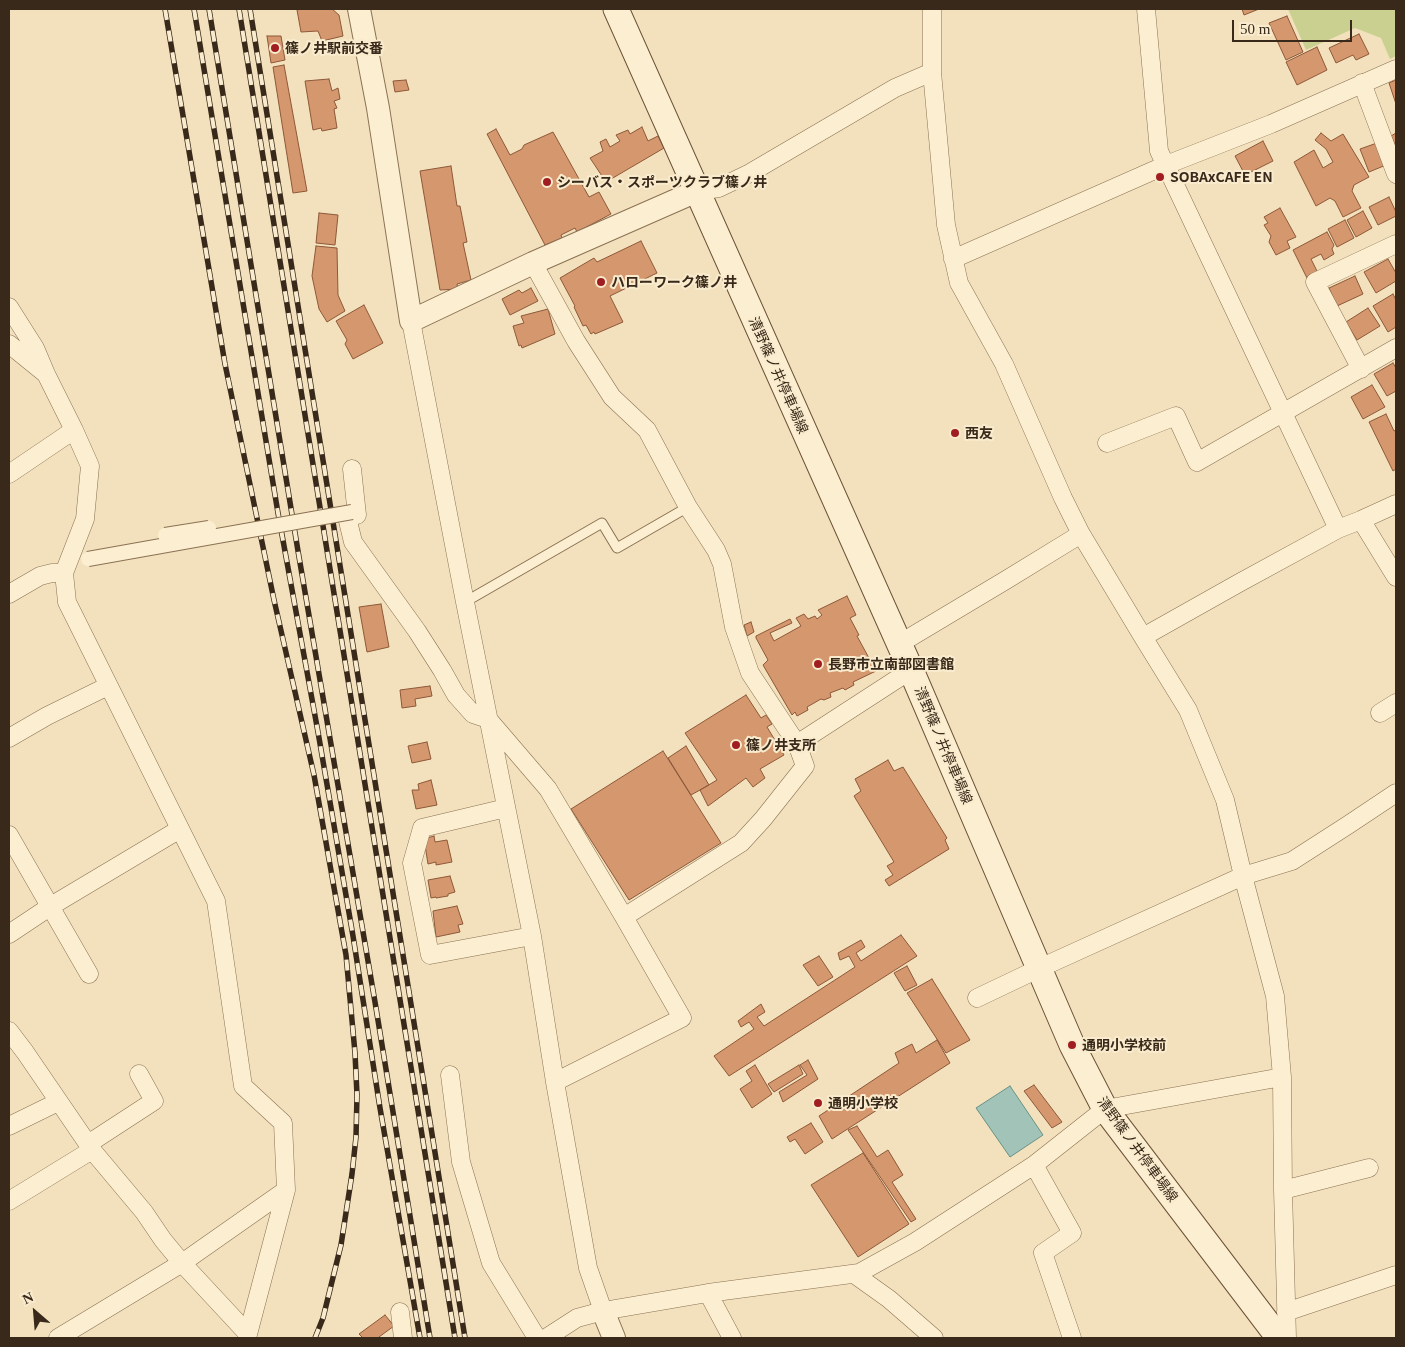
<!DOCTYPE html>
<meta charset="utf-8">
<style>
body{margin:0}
#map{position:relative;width:1405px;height:1347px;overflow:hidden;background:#f2e1bc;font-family:Georgia,serif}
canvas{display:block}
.frame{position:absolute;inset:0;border:10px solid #39291a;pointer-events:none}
.north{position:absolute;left:10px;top:1287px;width:50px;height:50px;-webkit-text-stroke:4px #f9ebcd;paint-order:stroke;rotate:333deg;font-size:14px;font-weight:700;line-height:20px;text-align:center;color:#39291a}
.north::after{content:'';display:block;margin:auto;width:18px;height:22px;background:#39291a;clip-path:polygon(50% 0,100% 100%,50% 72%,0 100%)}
.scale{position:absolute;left:1232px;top:20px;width:120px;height:22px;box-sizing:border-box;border:2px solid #39291a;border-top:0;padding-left:6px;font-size:15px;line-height:18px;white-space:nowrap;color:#39291a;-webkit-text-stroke:4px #f9ebcd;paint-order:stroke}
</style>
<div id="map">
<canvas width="1405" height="1347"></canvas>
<div class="frame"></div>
<div class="north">N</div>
<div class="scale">50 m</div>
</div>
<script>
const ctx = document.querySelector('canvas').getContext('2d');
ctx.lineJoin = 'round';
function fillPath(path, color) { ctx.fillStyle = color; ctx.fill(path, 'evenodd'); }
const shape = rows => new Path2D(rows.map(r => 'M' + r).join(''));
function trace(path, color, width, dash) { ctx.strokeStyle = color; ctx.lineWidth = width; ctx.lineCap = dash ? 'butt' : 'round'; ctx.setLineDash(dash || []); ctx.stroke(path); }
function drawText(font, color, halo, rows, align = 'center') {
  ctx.font = font + ' Georgia,"Noto Sans JP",serif'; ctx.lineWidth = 4; ctx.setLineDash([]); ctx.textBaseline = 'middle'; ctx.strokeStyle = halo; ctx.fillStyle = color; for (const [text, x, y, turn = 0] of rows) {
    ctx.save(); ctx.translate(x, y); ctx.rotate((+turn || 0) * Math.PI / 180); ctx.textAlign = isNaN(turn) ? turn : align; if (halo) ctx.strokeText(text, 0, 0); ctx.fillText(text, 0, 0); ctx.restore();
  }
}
fillPath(shape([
 [1288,9,1396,9,1396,56,1390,59,1381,38,1355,28,1306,50]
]), '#cad190');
const water = shape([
 [1010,1086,1043,1135,1010,1157,976,1108,1010,1086]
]);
fillPath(water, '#a1c3b8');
trace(water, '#679186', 1);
const building = shape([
 [301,9,332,9,339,15,343,36,322,41,318,31,301,32,297,10,301,9],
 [1242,9,1259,9,1244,15,1242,9],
 [1287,16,1303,52,1286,60,1269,23,1287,16],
 [1359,34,1369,54,1356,60,1353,55,1336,63,1329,48,1359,34],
 [267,36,281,36,285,60,271,63,267,36],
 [1317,47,1327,70,1297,85,1286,62,1317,47],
 [284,65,307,191,293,193,273,67,284,65],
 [329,79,332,91,338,88,340,99,334,101,337,108,334,109,337,128,322,131,321,128,313,130,305,81,329,79],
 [406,80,409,90,395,92,393,81,406,80],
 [1396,80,1396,104,1389,83,1396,80],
 [642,127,648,141,658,136,664,148,606,182,590,158,603,151,600,142,606,139,610,147,620,141,616,135,628,130,630,134,642,127],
 [496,129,510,155,522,149,524,145,553,132,589,197,599,192,611,214,577,232,575,228,561,235,562,238,545,245,487,134,496,129],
 [1321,133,1331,141,1343,134,1369,177,1354,185,1352,191,1361,208,1343,217,1335,201,1330,198,1316,206,1294,162,1314,150,1323,168,1333,162,1326,149,1315,140,1321,133],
 [1396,133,1396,147,1391,136,1396,133],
 [1263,141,1273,161,1245,175,1235,156,1263,141],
 [1377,143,1386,165,1369,172,1360,149,1377,143],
 [451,166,457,206,460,206,467,242,463,243,471,280,457,284,458,289,440,290,420,171,451,166],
 [1389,197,1396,212,1396,216,1378,225,1369,207,1389,197],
 [1280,208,1296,237,1287,241,1290,248,1276,255,1269,242,1271,236,1264,225,1268,223,1264,217,1280,208],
 [1363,211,1372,228,1356,237,1347,220,1363,211],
 [319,213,338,215,335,245,316,243,319,213],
 [1345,220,1354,238,1337,247,1328,229,1345,220],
 [1327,232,1334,245,1332,249,1334,254,1324,260,1321,254,1311,259,1318,273,1307,278,1293,250,1327,232],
 [641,241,657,273,610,296,623,322,595,334,594,332,591,334,586,325,583,326,574,307,575,306,560,278,594,258,597,262,641,241],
 [316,246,337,248,338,295,345,311,327,322,319,309,312,276,316,246],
 [1388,259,1396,273,1396,281,1376,293,1364,272,1388,259],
 [1355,276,1363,294,1337,306,1329,288,1355,276],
 [531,288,538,301,510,315,502,299,519,290,522,293,531,288],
 [1393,294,1396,300,1396,327,1388,332,1373,306,1393,294],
 [364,305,383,343,353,359,345,344,347,340,336,321,364,305],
 [1368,308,1380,326,1357,340,1346,322,1368,308],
 [548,309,555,334,522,348,521,345,519,346,513,326,524,323,521,316,548,309],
 [1393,363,1396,368,1396,391,1387,396,1374,374,1393,363],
 [1372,385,1385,407,1363,419,1351,397,1372,385],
 [1386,414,1394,431,1396,430,1396,469,1393,471,1369,422,1386,414],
 [847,596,856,615,850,618,859,635,857,636,876,671,853,682,854,685,845,690,843,688,830,693,831,697,824,700,821,699,807,707,808,710,797,716,795,712,792,715,763,665,768,660,756,638,756,636,790,619,792,623,770,633,774,641,801,626,796,618,804,614,808,619,815,616,817,619,822,615,818,610,847,596],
 [381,604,389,647,367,652,359,607,381,604],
 [751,622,754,632,747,636,744,625,751,622],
 [430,686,432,696,415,699,416,706,402,708,400,690,430,686],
 [746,695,761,718,766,715,772,724,767,727,784,755,760,769,765,778,753,787,746,778,708,806,700,790,717,780,685,733,746,695],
 [427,742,431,759,412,763,408,746,427,742],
 [686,746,709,785,691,795,668,758,686,746],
 [663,751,721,843,629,900,571,809,663,751],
 [888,760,894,771,903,767,947,838,945,840,949,849,889,886,885,880,893,875,887,866,894,862,854,796,861,791,855,779,888,760],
 [431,780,437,805,416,809,412,790,419,790,418,784,431,780],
 [434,836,435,842,447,840,452,862,436,865,436,862,428,864,424,839,434,836],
 [450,876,455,892,448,894,448,896,436,898,436,897,431,898,428,880,450,876],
 [457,906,463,924,458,925,460,932,436,937,433,911,457,906],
 [901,935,917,956,729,1076,714,1056,754,1029,749,1022,741,1027,738,1021,761,1004,765,1012,757,1017,764,1026,855,967,849,956,840,960,838,953,861,940,865,947,856,953,861,961,901,935],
 [819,956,833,977,818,986,803,965,819,956],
 [907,966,917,985,905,991,894,973,907,966],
 [932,979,970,1040,946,1053,907,993,932,979],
 [937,1040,950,1063,832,1139,819,1116,899,1063,895,1053,912,1044,916,1053,937,1040],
 [808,1060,818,1079,783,1102,779,1092,807,1075,800,1065,808,1060],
 [755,1065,772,1094,752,1108,740,1089,752,1081,746,1071,755,1065],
 [799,1065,803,1074,774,1092,768,1084,799,1065],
 [1034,1085,1062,1122,1052,1128,1024,1091,1034,1085],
 [811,1123,823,1142,805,1154,795,1139,790,1142,787,1137,811,1123],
 [857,1126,877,1157,888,1150,903,1175,892,1182,916,1219,911,1222,848,1130,857,1126],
 [863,1153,909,1224,858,1257,811,1185,863,1153],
 [385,1315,394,1326,379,1337,381,1338,363,1338,359,1334,385,1315]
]);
fillPath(building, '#d4976e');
trace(building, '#8d5838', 1);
const service = shape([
 [465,602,602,523,617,548,688,507]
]);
const minor = shape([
 [932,9,932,72,946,225,959,283,1004,364,1063,498,1081,534,1143,637,1188,710,1225,800,1243,876,1275,996,1282,1077,1283,1190,1287,1338],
 [1146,9,1159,151,1338,529],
 [1362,83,1396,174],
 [697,191,719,188,750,173,895,88,932,72],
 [953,259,1166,165,1271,124,1396,69],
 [533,263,576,341,612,397,647,430,688,507,716,550,722,564,734,627,750,673,797,744,805,766,763,819,741,843,624,917],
 [9,307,35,348,46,374,74,430,90,466,85,519,64,573,67,602,216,901,243,1086,283,1123,286,1190,247,1338],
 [411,321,465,602,532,936,555,1082,588,1268,603,1311],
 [9,344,46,374],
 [1361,369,1315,282,1396,244],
 [1107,443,1176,416,1197,462,1396,348],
 [352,469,357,515,347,517,353,542,417,631,442,670,456,695,473,714,488,719,548,789,624,917,682,1018,555,1082],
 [9,474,74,430],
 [1361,520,1396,577],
 [9,594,40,576,52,573,64,573],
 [1143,637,1239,583,1338,529,1361,520,1396,504],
 [899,644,1006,580,1081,534],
 [1380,713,1396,703],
 [9,738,47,716,108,686],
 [797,744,911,670],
 [506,808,422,828,412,863,430,955,532,936],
 [9,835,89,974],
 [9,934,51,906,180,829],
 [977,998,1040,968,1243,876,1292,861,1348,825,1396,793],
 [9,1031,25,1052,92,1150,144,1212,163,1240,182,1263,248,1334],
 [450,1075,461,1162,491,1263,537,1338],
 [9,1126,58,1102],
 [88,1144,154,1101,139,1074],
 [1034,1165,1072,1233,1043,1253,1072,1338],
 [1283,1190,1369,1168],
 [9,1201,92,1150],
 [854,1274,889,1299,934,1338],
 [708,1293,732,1338],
 [400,1312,403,1338],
 [1286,1312,1396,1275],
 [58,1338,182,1263,286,1190],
 [546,1338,577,1318,603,1311,708,1293,859,1273,915,1242,1034,1165,1105,1109,1282,1077]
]);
const tertiary = shape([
 [359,9,378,108,411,321,533,263,697,191],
 [603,1311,614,1338]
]);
const secondary = shape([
 [616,9,911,670,1072,1045,1105,1109,1279,1338]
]);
trace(service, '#8b7154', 11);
trace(minor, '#8b7154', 19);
trace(tertiary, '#8b7154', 24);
trace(secondary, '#6d5238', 27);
trace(service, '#fceed0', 9);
trace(minor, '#fceed0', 18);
trace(tertiary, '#fceed0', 22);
trace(secondary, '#fceed0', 25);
const rail = shape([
 [165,9,225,364,274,600,314,775,346,955,355,1053,357,1095,356,1137,352,1174,341,1245,323,1318,315,1338],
 [194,9,278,513,318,732,353,936,380,1108,420,1338],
 [209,9,298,551,375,1002,430,1338],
 [239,9,455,1338],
 [250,9,465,1338]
]);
trace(rail, '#39291a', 5.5);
trace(rail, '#f9ebcd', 4, [11]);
const pedestrianBridge = shape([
 [165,535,209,528],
 [88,559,352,512]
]);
trace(pedestrianBridge, '#8b7154', 16, []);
trace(pedestrianBridge, '#fceed0', 14);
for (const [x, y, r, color] of [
 [275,48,5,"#a01e21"],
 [1160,177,5,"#a01e21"],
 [547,182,5,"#a01e21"],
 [601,282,5,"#a01e21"],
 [955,433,5,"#a01e21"],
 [818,664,5,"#a01e21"],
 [736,745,5,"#a01e21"],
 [1072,1045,5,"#a01e21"],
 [818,1103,5,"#a01e21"]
]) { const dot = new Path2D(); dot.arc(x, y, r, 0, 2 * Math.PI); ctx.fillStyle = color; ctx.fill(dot); trace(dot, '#f9ebcd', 2); }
drawText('bold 14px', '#39291a', '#f9ebcd', [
 ["篠ノ井駅前交番",285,48],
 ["SOBAxCAFE EN",1170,177],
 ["シーバス・スポーツクラブ篠ノ井",557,182],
 ["ハローワーク篠ノ井",611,282],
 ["西友",965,433],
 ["長野市立南部図書館",828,664],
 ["篠ノ井支所",746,745],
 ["通明小学校前",1082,1045],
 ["通明小学校",828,1103]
], 'left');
drawText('14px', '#39291a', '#f9ebcd', [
 ["清野篠ノ井停車場線",779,375,66],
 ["清野篠ノ井停車場線",944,745,67],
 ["清野篠ノ井停車場線",1138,1149,54]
]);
</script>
